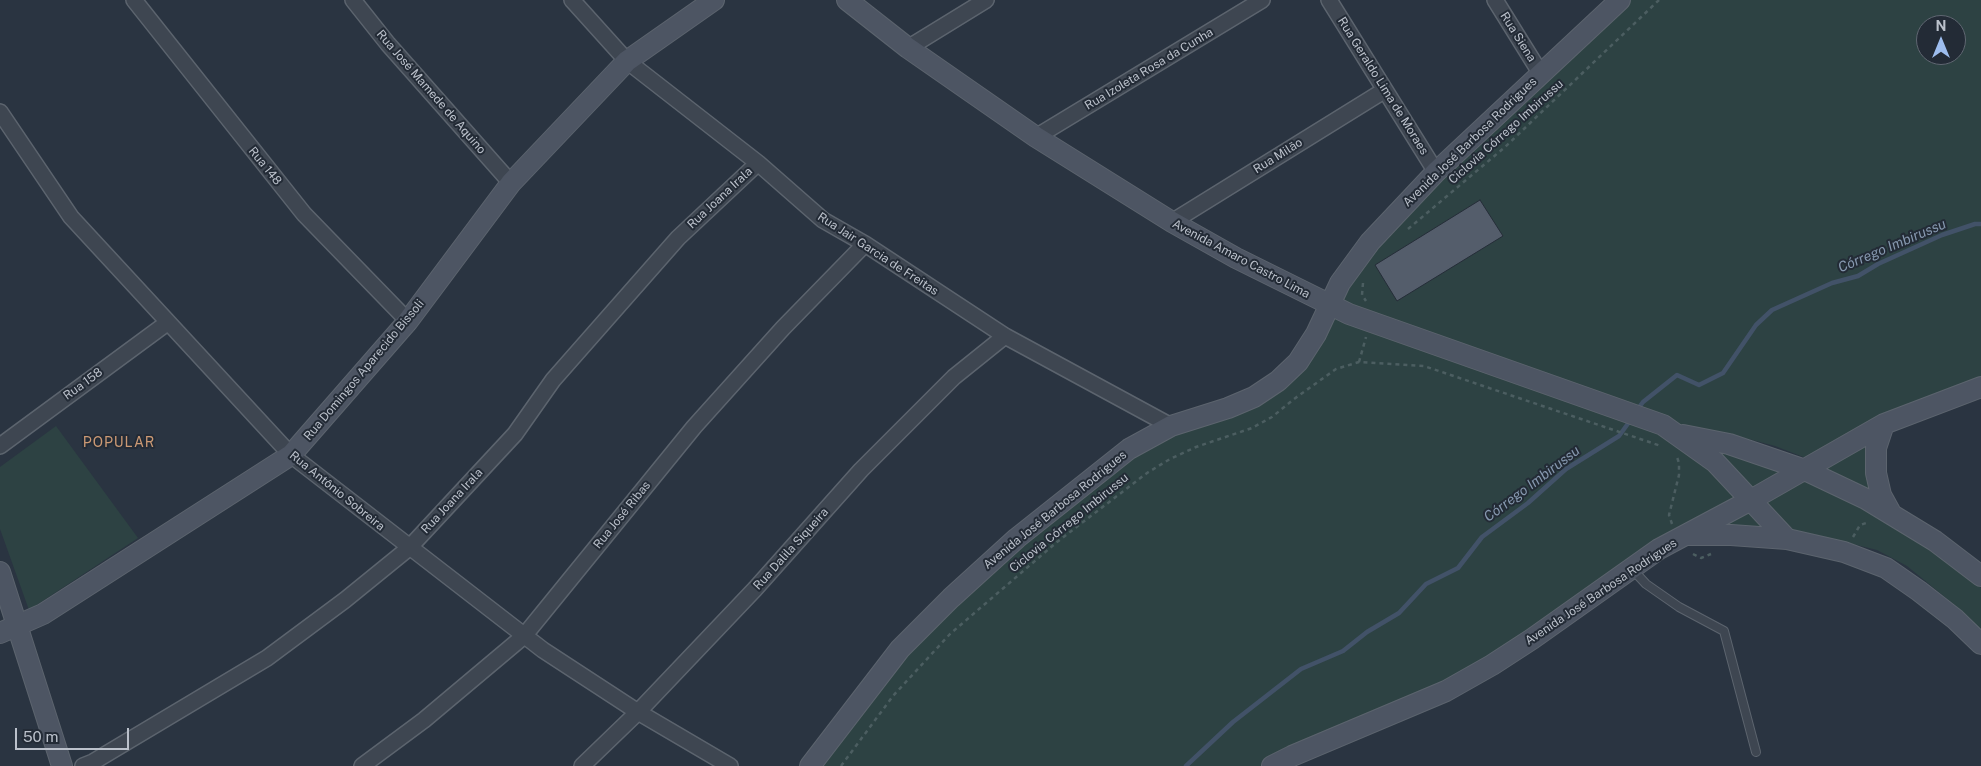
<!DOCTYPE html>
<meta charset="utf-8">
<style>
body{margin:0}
#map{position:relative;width:1981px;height:766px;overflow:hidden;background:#2a3441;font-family:"Public Sans",sans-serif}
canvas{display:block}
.north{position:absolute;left:1916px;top:15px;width:50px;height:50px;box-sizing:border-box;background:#232b36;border:1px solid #606772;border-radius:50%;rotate:0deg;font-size:14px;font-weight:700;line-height:20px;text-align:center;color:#bbc1cb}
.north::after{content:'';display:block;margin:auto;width:18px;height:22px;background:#9dbdee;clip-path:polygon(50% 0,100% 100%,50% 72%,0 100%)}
.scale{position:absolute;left:15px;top:728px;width:114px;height:22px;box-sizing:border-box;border:2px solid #bbc1cb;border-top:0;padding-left:6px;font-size:15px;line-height:18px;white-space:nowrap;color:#bbc1cb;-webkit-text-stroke:4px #232b36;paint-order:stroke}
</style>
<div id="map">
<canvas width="1981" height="766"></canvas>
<div class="north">N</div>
<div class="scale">50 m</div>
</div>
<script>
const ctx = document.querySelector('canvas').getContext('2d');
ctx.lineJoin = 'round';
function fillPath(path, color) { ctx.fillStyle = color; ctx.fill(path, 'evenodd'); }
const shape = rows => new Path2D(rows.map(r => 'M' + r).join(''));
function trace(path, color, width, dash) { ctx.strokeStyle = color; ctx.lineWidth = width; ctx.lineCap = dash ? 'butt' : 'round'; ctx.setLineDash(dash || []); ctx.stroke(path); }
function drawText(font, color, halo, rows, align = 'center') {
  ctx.font = font + ' "Public Sans",sans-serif'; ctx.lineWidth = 4; ctx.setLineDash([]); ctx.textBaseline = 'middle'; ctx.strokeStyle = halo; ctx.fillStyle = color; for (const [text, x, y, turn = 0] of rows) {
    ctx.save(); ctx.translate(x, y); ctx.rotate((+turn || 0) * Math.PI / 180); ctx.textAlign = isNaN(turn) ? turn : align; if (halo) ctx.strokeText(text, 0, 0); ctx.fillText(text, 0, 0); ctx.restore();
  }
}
fillPath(shape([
 [1627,0,1981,0,1981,381,1811,460,1775,446,1737,436,1678,424,1333,301,1373,242],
 [1926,25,1956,25,1956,55,1926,55],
 [1326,315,1806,473,1884,431,1884,472,1899,525,1968,576,1981,588,1981,630,1957,607,1907,566,1877,550,1804,532,1770,532,1678,543,1526,647,1281,766,811,766,894,657,1122,457,1247,404],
 [56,426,138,538,29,610,0,529,0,467]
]), '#2d4243');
trace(shape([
 [1637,410,1643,402,1677,375,1699,385,1723,373,1756,325,1772,310,1832,283,1858,276,1878,264,1942,235,1975,224,1981,224],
 [1186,766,1233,722,1301,669,1343,651,1367,632,1399,613,1426,584,1458,568,1482,537,1528,503,1566,469,1619,436,1632,418]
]), '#425268', 4.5);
const building = shape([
 [1480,200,1503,236,1397,301,1375,265,1480,200]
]);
fillPath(building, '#545d6b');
trace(building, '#252d38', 1);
const lane = shape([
 [1633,570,1646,584,1679,607,1724,631,1756,752]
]);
const street = shape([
 [134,0,304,214,408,321],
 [353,0,388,44,511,183],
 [572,0,627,61,758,163,823,220,865,244,1005,336,1171,426],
 [1329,0,1436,172],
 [1495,0,1541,74],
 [908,48,986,0],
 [0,112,71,217,291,455,543,650,638,712,730,766],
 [1036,137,1262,0],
 [1172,222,1385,90],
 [0,446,167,323],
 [83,766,93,762,267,658,345,600,409,548,515,434,553,380,678,238,758,163],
 [362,766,424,720,524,636,694,427,783,328,865,244],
 [582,766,638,712,755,589,861,470,954,377,1005,336]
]);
const secondary = shape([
 [847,0,908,48,1036,137,1172,222,1236,258,1349,314,1663,425,1715,462,1787,539,1844,552,1886,568,1919,591,1955,619,1981,644],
 [1884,424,1876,448,1876,473,1881,495,1892,515],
 [1683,435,1729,444,1805,470,1866,499,1935,541,1981,576],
 [1689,535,1731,535,1787,539],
 [0,572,62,766],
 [0,633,43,614,291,455,408,321,511,183,627,61,714,0],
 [810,766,900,649,951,598,1017,538,1129,449,1171,426,1228,408,1254,397,1278,381,1298,362,1316,334,1340,283,1370,242,1436,172,1620,0],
 [1272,766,1292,756,1446,691,1492,665,1532,639,1659,549,1751,500,1884,424,1981,387]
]);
trace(lane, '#5c646e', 10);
trace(street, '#5c646e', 18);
trace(secondary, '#5c646e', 22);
trace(shape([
 [1408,229,1505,147,1659,0],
 [1363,283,1362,295,1366,301],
 [1359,362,1366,337],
 [1672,524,1669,515,1679,475,1679,463,1677,457],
 [1853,537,1860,525,1869,522],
 [1693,554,1701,558,1711,554],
 [841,766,893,696,950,634,1057,542,1147,473,1170,459,1196,447,1252,428,1272,417,1294,399,1336,369,1359,362,1424,366,1661,446]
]), '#4c5e61', 2.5, [4, 4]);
trace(lane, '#3e4651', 8);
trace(street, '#3e4651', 15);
trace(secondary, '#4d5563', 20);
drawText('12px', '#bbc1cb', '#232b36', [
 ["Rua Siena",1518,37,58],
 ["Rua Izoleta Rosa da Cunha",1149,69,-31],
 ["Rua Geraldo Lima de Moraes",1383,86,58],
 ["Rua José Mamede de Aquino",431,92,49],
 ["Ciclovia Córrego Imbirussu",1506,132,-42],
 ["Avenida José Barbosa Rodrigues",1470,142,-44],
 ["Rua Milão",1278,156,-32],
 ["Rua 148",265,166,51],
 ["Rua Joana Irala",720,198,-43],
 ["Rua Jair Garcia de Freitas",878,254,33],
 ["Avenida Amaro Castro Lima",1241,259,28],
 ["Rua Domingos Aparecido Bissoli",364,370,-50],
 ["Rua 158",83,384,-36],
 ["Rua Antônio Sobreira",337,491,39],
 ["Rua Joana Irala",452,501,-47],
 ["Avenida José Barbosa Rodrigues",1055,510,-39],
 ["Rua José Ribas",622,515,-51],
 ["Ciclovia Córrego Imbirussu",1069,523,-39],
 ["Rua Dalila Siqueira",791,549,-48],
 ["Avenida José Barbosa Rodrigues",1601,592,-34]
]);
drawText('italic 14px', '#8698af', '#232b36', [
 ["Córrego Imbirussu",1892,246,-23],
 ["Córrego Imbirussu",1532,484,-37]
]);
ctx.letterSpacing = '1px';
drawText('14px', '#cc9a75', '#232b36', [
 ["POPULAR",119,443]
]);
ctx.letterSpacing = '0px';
</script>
